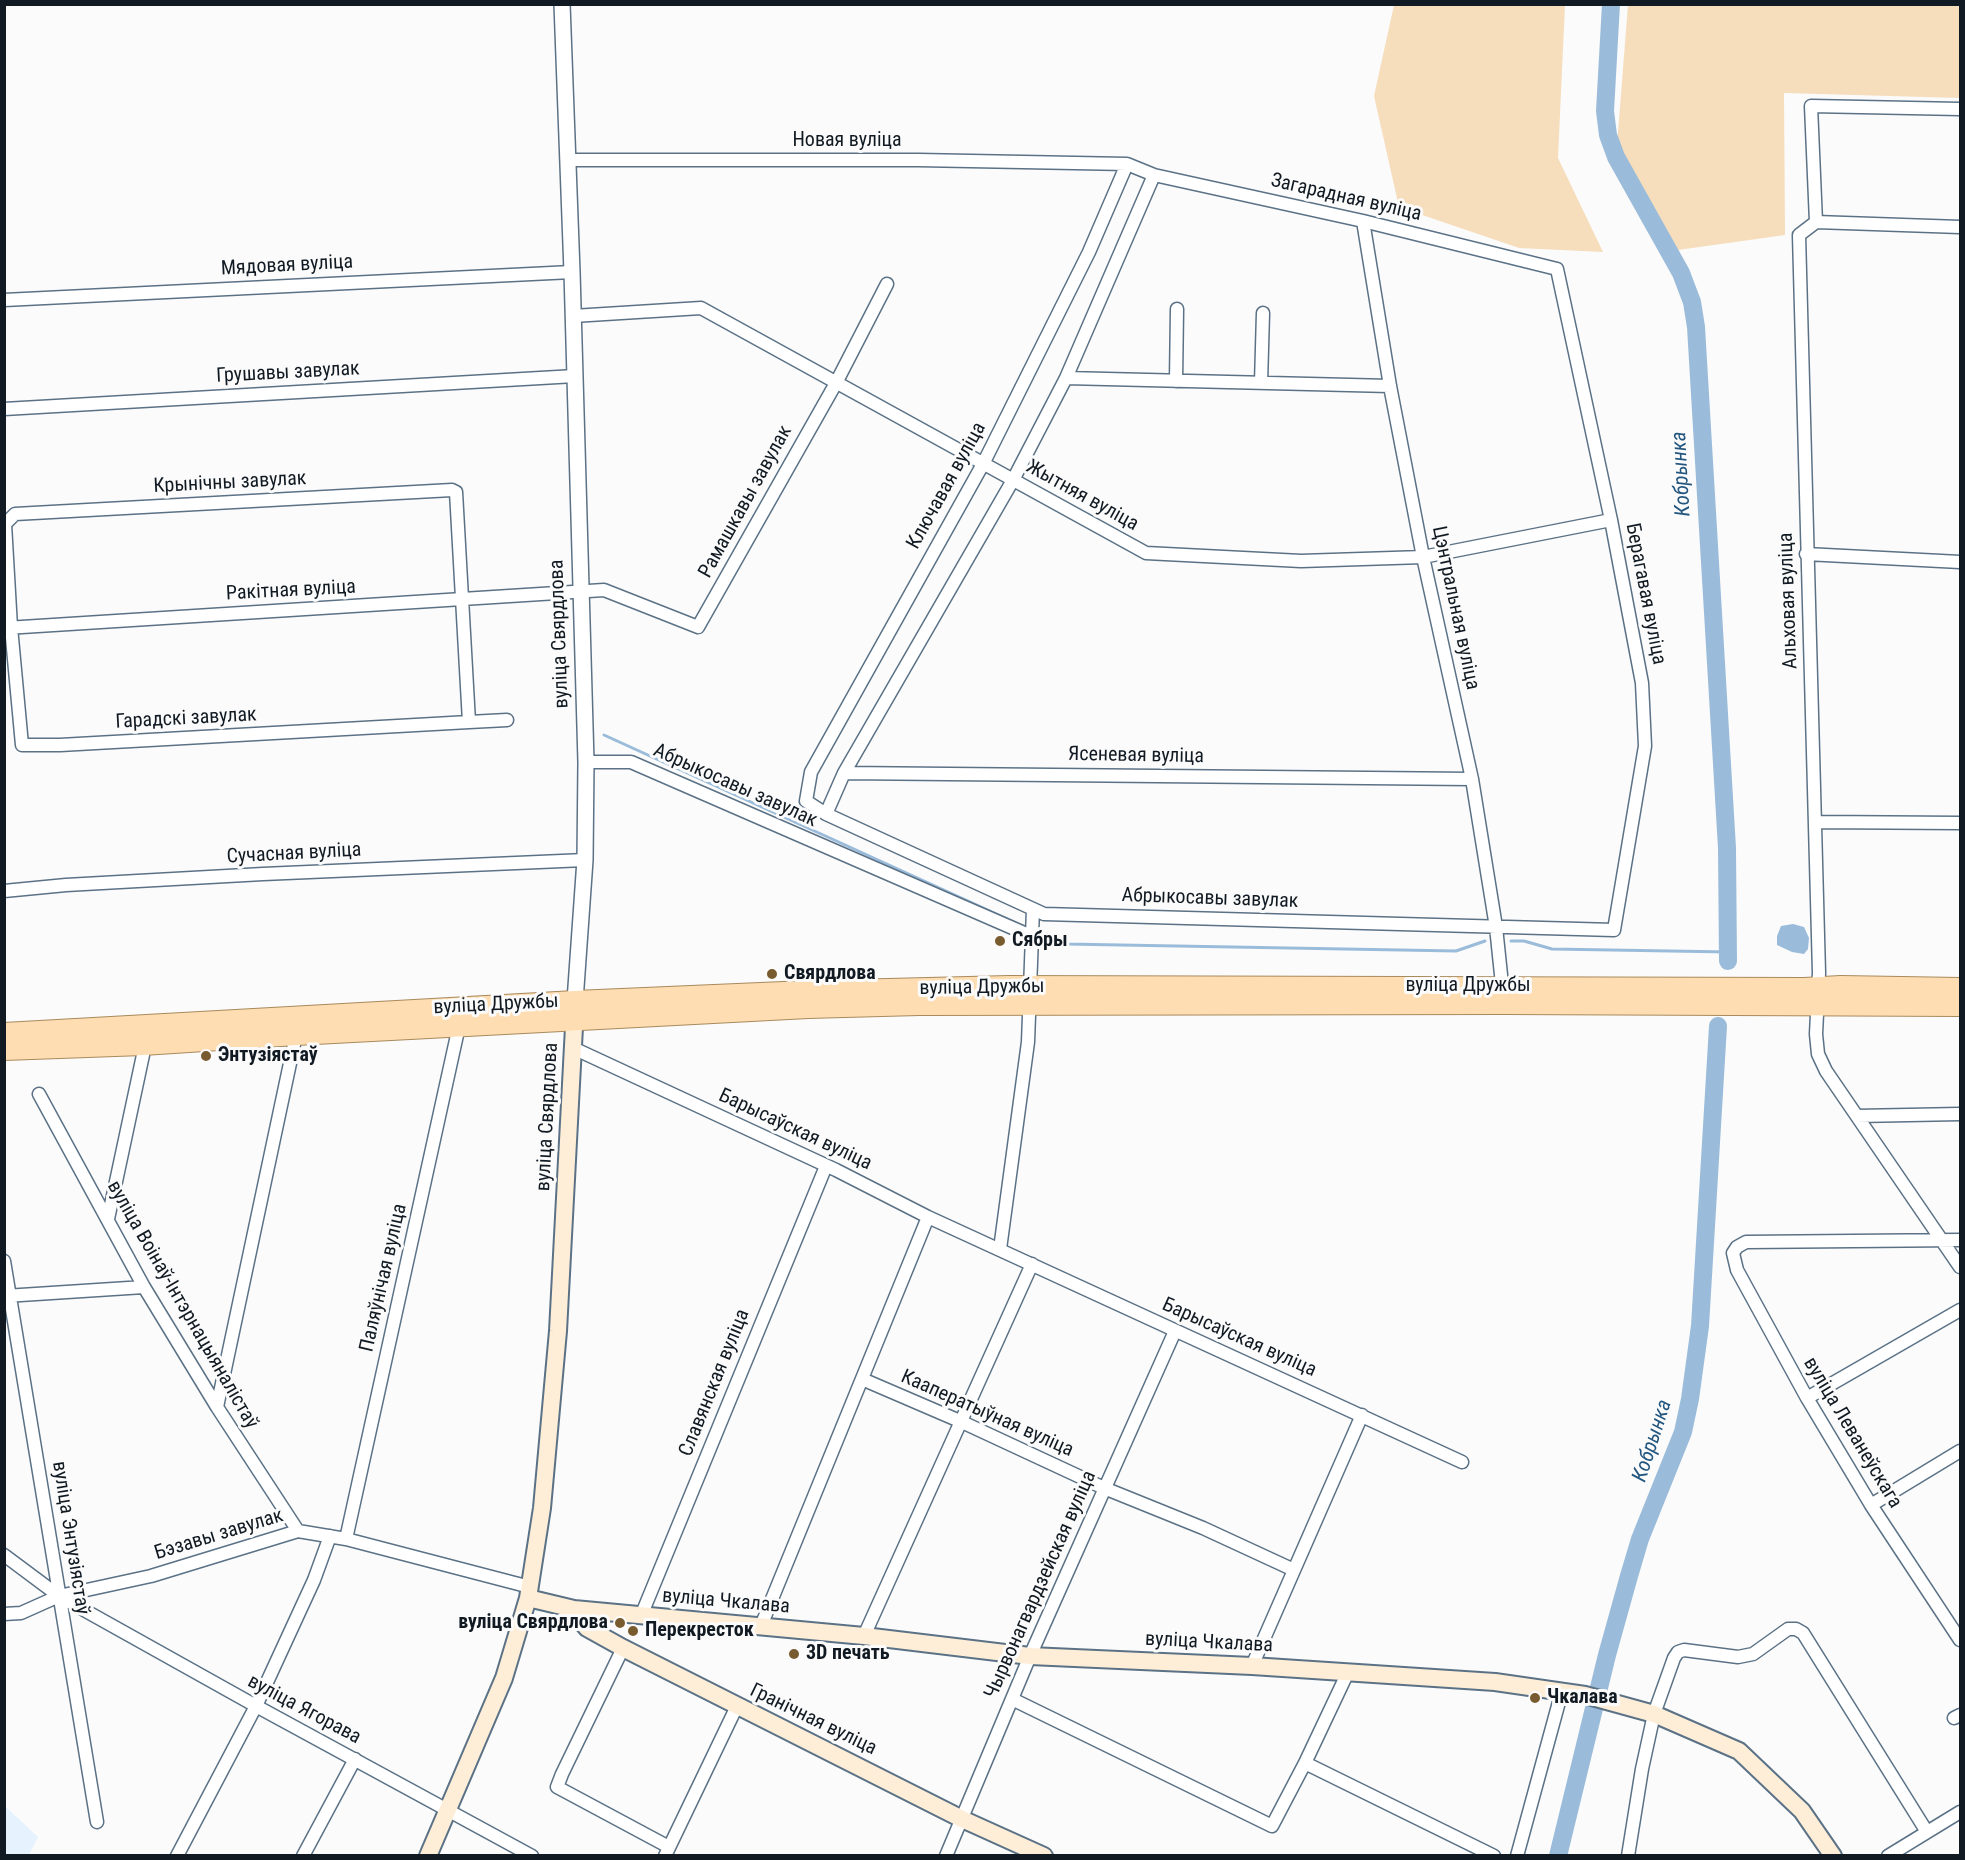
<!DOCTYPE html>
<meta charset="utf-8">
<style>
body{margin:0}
#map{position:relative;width:1965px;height:1860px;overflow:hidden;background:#fbfbfb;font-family:"Roboto Condensed",sans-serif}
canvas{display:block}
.frame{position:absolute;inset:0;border:6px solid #111a22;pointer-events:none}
</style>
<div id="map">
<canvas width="1965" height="1860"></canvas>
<div class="frame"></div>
</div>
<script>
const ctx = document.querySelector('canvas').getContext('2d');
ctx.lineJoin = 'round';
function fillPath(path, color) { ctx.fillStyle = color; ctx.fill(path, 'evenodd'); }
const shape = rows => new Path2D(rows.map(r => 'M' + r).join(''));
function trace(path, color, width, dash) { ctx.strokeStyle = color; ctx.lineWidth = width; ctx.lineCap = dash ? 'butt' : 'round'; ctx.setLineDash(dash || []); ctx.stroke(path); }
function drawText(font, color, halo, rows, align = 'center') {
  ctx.font = font + ' "Roboto Condensed",sans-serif'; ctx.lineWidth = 6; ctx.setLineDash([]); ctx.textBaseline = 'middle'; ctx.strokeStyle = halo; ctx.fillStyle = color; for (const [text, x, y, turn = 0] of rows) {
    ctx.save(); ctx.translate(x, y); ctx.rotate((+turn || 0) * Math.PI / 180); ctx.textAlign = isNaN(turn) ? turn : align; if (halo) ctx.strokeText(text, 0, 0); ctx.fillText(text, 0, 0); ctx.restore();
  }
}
fillPath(shape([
 [5,1806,38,1837,29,1855,5,1855]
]), '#e6f3fe');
fillPath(shape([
 [1394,5,1565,5,1558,158,1603,252,1519,248,1399,207,1374,96],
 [1628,5,1960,5,1960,98,1784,93,1785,235,1678,250,1617,145]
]), '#f6ddbc');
fillPath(shape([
 [1793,924,1804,927,1809,938,1808,949,1804,954,1792,952,1777,945,1777,936,1781,926]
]), '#9abcda');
trace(shape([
 [604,735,1014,922],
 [1037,933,1065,944,1456,951,1485,941],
 [1511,941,1524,941,1552,949,1729,952]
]), '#9abcda', 3);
trace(shape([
 [1611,4,1605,111,1608,135,1616,157,1681,273,1692,302,1696,327,1727,848,1728,961],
 [1558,1856,1607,1655,1629,1576,1640,1539,1683,1432,1690,1399,1700,1326,1718,1026]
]), '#9abcda', 18);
const minor = shape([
 [568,160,918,160,1127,164,1154,175,1363,221,1557,269,1611,520,1642,683,1645,746,1614,930,1044,914,826,814,806,801,811,772,983,464,1089,252,1127,164],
 [1363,221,1390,386,1423,557,1472,779,1496,927,1503,994],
 [1816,222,1799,235,1819,973,1816,1034,1818,1054,1826,1071,1960,1267],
 [1816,222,1811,106,1960,109],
 [1816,222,1960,227],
 [4,300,572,272],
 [573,316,701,308,1146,553,1301,561,1423,557,1611,520],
 [1066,378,1390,386],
 [1176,381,1177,309],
 [1261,383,1263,313],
 [4,409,575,376],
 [1806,554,1960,562],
 [6,628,604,590,698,627,836,383,887,284],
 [469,722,456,492,452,490,15,514,5,524,11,627,22,745,60,745,469,722,507,720],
 [586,762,631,762,1031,936],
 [844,773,1013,480,1066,378,1154,175],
 [826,814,844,773,1472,779],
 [1816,822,1960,823],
 [4,891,66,885,263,874,585,860],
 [573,1048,836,1170,928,1217,1462,1462],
 [39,1094,144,1287,217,1407,298,1531],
 [1857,1116,1960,1114],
 [108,1219,143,1055,143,1045],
 [1960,1240,1746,1242,1737,1247,1733,1253,1737,1270,1807,1398,1871,1505,1960,1640],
 [1000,1249,1028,1042,1033,909],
 [4,1261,97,1822],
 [5,1296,144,1287],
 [862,1379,962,1422,1104,1488,1203,1528,1294,1570],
 [1807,1398,1960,1310],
 [217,1407,296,1035],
 [1871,1505,1960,1451],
 [346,1539,459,1026],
 [4,1555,59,1596,256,1706,532,1856],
 [4,1614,21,1613,59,1596,151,1576,298,1531,346,1539,530,1587],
 [641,1616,826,1166],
 [761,1626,928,1217],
 [864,1636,1032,1264],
 [623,1648,562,1774,557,1787,669,1847],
 [1252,1666,1362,1415],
 [1012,1699,1272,1826,1305,1763,1494,1856],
 [1954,1718,1960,1715],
 [1305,1763,1348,1672],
 [177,1856,256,1706,314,1580,330,1536],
 [303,1856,355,1759],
 [665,1856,737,1706],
 [946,1856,1030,1656,1175,1331],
 [1517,1856,1562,1691],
 [1628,1856,1642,1769,1654,1714,1674,1658,1678,1652,1684,1650,1738,1657,1753,1654,1788,1629,1796,1629,1803,1633,1927,1832],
 [1888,1856,1960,1812]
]);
const tertiary = shape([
 [562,4,572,272,586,762,585,860,575,1001]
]);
const secondary = shape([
 [528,1598,574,1609,864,1636,1030,1656,1252,1666,1495,1682,1585,1695,1654,1714,1739,1751,1802,1811,1833,1856],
 [574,1609,578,1618,587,1628,623,1648,962,1819,1044,1856],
 [428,1856,504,1678,528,1598,542,1508,558,1331,575,1008]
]);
const primary = shape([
 [4,1033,575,1001,807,991,1009,986,1804,988,1841,986,1960,988],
 [4,1050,143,1045,296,1035,808,1008,919,1005,1503,1004,1960,1006]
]);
trace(minor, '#5b7286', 15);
trace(tertiary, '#5b7286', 18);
trace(secondary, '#5b7286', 20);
trace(primary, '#a98a5d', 22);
trace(minor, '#fff', 12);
trace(tertiary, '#fff', 15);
trace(secondary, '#feeed8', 16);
trace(primary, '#fdddb1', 20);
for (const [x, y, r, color] of [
 [1000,941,6,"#795b30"],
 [772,974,6,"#795b30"],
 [206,1056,6,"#795b30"],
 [620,1623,6,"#795b30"],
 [633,1631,6,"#795b30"],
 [794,1654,6,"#795b30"],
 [1535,1698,6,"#795b30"]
]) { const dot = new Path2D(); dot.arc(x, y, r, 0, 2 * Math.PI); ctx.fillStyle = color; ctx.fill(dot); trace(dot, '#fbfbfb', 2); }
drawText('20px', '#111a22', '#fbfbfb', [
 ["Новая вуліца",847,141],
 ["Загарадная вуліца",1346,198,13],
 ["Мядовая вуліца",287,266,-3],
 ["Грушавы завулак",288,373,-3],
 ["Крынічны завулак",230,483,-3],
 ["Ключавая вуліца",947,486,-61],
 ["Жытняя вуліца",1082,496,29],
 ["Рамашкавы завулак",746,502,-61],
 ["Ракітная вуліца",291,591,-3],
 ["Берагавая вуліца",1645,594,79],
 ["Альховая вуліца",1789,601,-92],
 ["Цэнтральная вуліца",1455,608,78],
 ["вуліца Свярдлова",560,634,-92],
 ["Гарадскі завулак",186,719,-3],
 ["Ясеневая вуліца",1136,756,1],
 ["Абрыкосавы завулак",735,786,24],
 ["Сучасная вуліца",294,854,-3],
 ["Абрыкосавы завулак",1210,899,2],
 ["вуліца Дружбы",1468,986],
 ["вуліца Дружбы",982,988,-1],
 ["вуліца Дружбы",496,1005,-3],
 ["вуліца Свярдлова",548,1117,-87],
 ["Барысаўская вуліца",795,1130,25],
 ["Паляўнічая вуліца",384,1278,-77],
 ["вуліца Воінаў-Інтэрнацыяналістаў",182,1305,60],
 ["Барысаўская вуліца",1239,1338,24],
 ["Славянская вуліца",715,1383,-68],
 ["Кааператыўная вуліца",987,1414,24],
 ["вуліца Леванеўскага",1852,1433,59],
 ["Бэзавы завулак",219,1535,-17],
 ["вуліца Энтузіястаў",70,1538,81],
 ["Чырвонагвардзейская вуліца",1041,1585,-66],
 ["вуліца Чкалава",726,1602,5],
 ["вуліца Чкалава",1209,1643,3],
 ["вуліца Ягорава",304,1710,28],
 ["Гранічная вуліца",813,1720,26]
]);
drawText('bold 20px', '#111a22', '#fbfbfb', [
 ["Сябры",1012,941],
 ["Свярдлова",784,974],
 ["Энтузіястаў",218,1056],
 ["вуліца Свярдлова",608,1623,"right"],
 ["Перекресток",645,1631],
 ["3D печать",806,1654],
 ["Чкалава",1547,1698]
], 'left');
drawText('italic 21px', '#23567f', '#fbfbfb', [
 ["Кобрынка",1682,474,-93],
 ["Кобрынка",1653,1441,-72]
]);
</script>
